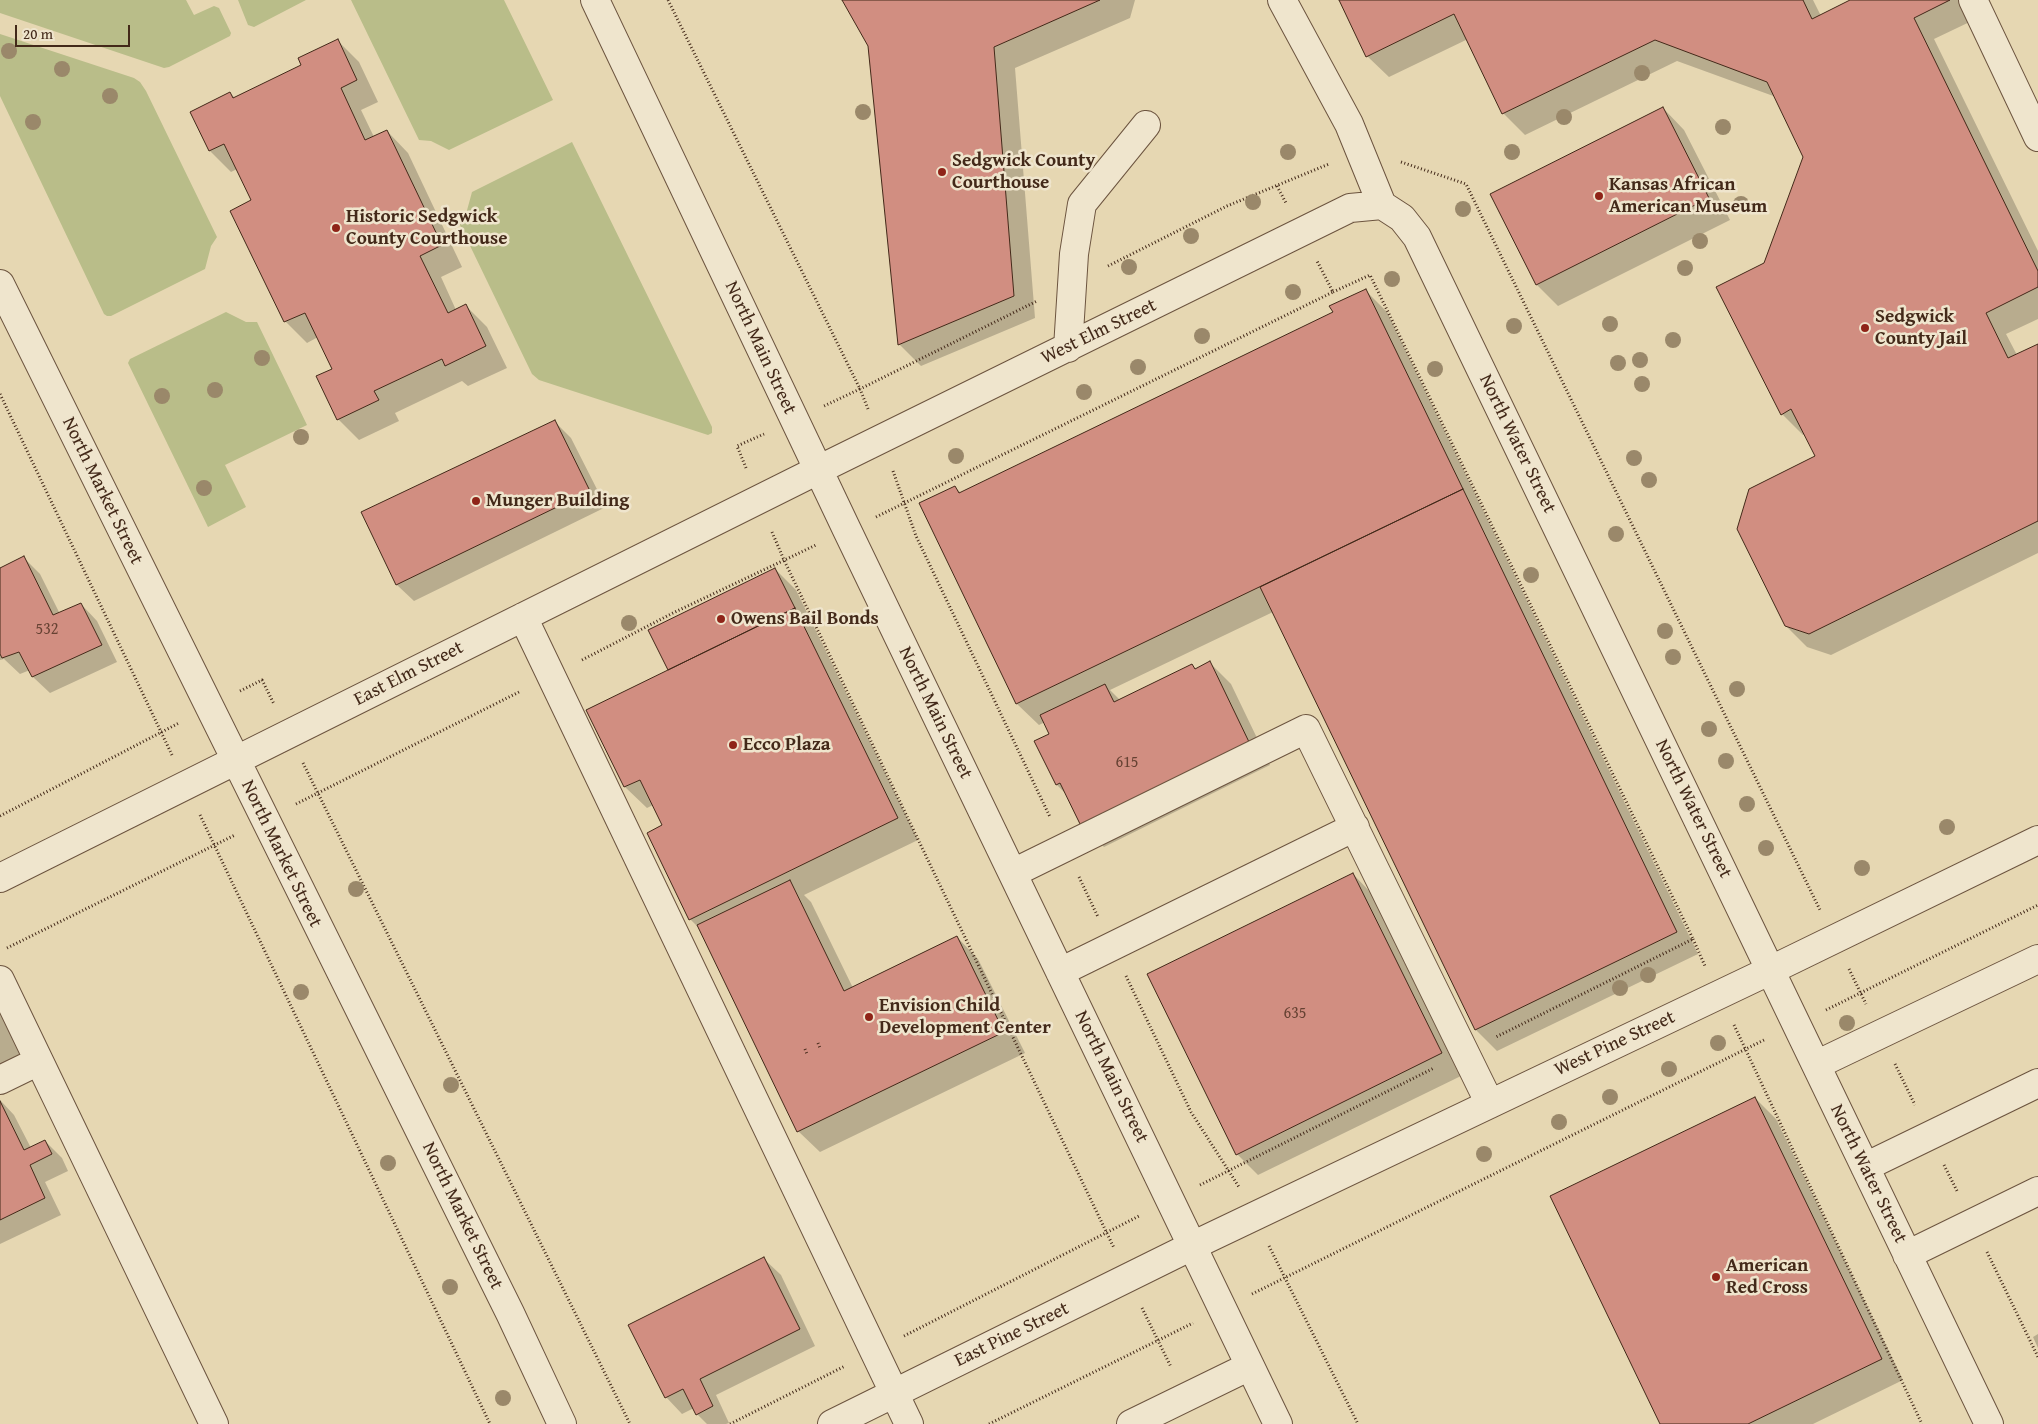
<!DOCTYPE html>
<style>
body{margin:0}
#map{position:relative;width:2038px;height:1424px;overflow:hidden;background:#e6d7b2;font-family:"Gentium Book Plus",serif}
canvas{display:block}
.scale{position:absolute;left:15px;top:25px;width:115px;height:22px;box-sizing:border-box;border:2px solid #432919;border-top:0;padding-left:6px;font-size:15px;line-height:18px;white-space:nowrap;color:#432919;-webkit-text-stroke:4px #efe5cd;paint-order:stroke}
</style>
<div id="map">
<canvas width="2038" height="1424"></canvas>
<div class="scale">20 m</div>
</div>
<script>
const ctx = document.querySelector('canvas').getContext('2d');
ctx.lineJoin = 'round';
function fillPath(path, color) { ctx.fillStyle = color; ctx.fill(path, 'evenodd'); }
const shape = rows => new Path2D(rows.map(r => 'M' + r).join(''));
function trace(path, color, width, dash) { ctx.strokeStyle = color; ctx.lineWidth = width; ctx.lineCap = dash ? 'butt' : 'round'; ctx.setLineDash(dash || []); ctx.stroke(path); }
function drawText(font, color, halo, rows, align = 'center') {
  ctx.font = font + ' "Gentium Book Plus",serif'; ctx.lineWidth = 5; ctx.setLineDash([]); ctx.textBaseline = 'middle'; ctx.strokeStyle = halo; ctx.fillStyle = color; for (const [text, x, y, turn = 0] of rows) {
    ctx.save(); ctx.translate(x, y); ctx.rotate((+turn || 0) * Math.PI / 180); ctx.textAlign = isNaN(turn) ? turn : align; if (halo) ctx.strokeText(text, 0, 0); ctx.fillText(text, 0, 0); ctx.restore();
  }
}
fillPath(shape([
 [0,0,186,0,194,15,214,6,219,8,231,33,230,36,169,67,164,68,0,13],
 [238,0,306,0,254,27,248,25],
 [351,0,504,0,553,100,449,150,431,141,419,140],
 [0,34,134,78,140,82,146,91,217,237,211,246,205,269,111,316,107,316,104,314,0,96],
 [572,142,712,427,712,433,708,435,539,380,532,374,459,223,466,214,472,192],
 [226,312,246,322,257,322,307,425,225,465,246,507,208,527,128,363,130,359]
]), '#b9bd89');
fillPath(shape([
 [843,0,1135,0,1130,18,1015,68,1035,318,921,366,899,344,869,45],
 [1341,0,1813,0,1821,16,1853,0,1970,0,1978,18,1934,39,2038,251,2038,319,2006,334,2017,355,2038,345,2038,553,1831,655,1807,647,1786,626,1817,456,1806,434,1803,435,1782,414,1765,264,1805,157,1776,97,1677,61,1525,135,1503,113,1468,39,1389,77,1367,56],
 [338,41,359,62,378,102,361,110,374,137,387,131,408,153,462,267,441,277,456,310,466,306,487,327,507,368,468,386,462,381,395,413,399,421,359,440,338,419,334,369,318,337,307,343,285,321,253,201,237,169,231,172,210,151,230,93,235,98,303,66],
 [1663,108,1684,130,1730,220,1558,306,1537,285,1491,195],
 [1365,290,1387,312,1698,954,1497,1051,1476,1030,1273,612,1110,690,1120,700,1192,665,1196,669,1210,663,1231,684,1270,765,1104,847,1082,825,1067,795,1057,785,1051,735,1045,722,1039,725,1017,704,921,504,955,487,961,493,1334,313],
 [554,421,571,438,606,507,414,601,397,585,363,513],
 [24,558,40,574,60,614,81,604,97,621,117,662,50,693,33,677,30,670,20,674,4,659,0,660,0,569],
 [775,569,796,590,918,840,804,895,811,902,853,988,957,937,978,959,1025,1053,820,1152,798,1131,701,930,690,919,664,826,653,805,647,808,625,787,588,710,669,671],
 [1353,874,1374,896,1463,1075,1258,1175,1237,1154],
 [0,1000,33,1067,0,1083],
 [1755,1098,1776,1119,1903,1380,1813,1424,1662,1424],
 [0,1100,14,1115,31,1148,45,1141,62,1158,68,1171,45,1182,61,1215,0,1244],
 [764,1259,781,1275,815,1346,716,1395,729,1423,726,1424,707,1424,697,1414,694,1408,682,1414,666,1397],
 [2038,1334,2038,1348,2033,1337]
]), '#0003');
const building = shape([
 [842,0,1100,0,994,47,1014,296,898,345,868,46,842,0],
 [1339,0,1803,0,1812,19,1850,0,1950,0,1914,18,2038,271,2038,287,1986,313,2008,358,2038,344,2038,521,1809,634,1785,626,1737,529,1749,489,1815,456,1791,409,1781,415,1716,287,1764,263,1803,157,1767,82,1655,40,1502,114,1454,14,1366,57,1339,0],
 [338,39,357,80,341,88,365,140,387,130,442,245,420,256,448,313,466,304,486,346,445,366,442,359,374,391,379,400,337,420,316,376,332,369,305,313,284,322,230,211,251,200,224,144,209,151,190,112,230,92,233,98,301,65,298,58,338,39],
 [1663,107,1709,198,1536,285,1490,194,1663,107],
 [1366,289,1463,489,1016,704,919,503,955,486,959,493,1333,312,1329,306,1366,289],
 [555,420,590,491,396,585,361,512,555,420],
 [1463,489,1677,932,1475,1030,1260,587,1463,489],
 [24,556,53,615,81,603,102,645,32,677,19,652,2,658,0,654,0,568,24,556],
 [775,568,795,608,668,670,648,630,775,568],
 [795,608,898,818,689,920,647,833,662,825,640,780,624,787,586,710,795,608],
 [1210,661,1250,744,1081,826,1060,783,1056,785,1034,741,1049,734,1040,715,1105,684,1114,702,1192,664,1195,669,1210,661],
 [1353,873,1442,1053,1236,1155,1147,974,1353,873],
 [790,880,844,991,957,936,1004,1032,797,1132,697,925,790,880],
 [1755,1097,1882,1359,1748,1424,1660,1424,1550,1196,1755,1097],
 [0,1101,24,1150,45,1140,52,1154,30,1165,45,1198,0,1220,0,1101],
 [764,1257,800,1329,700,1379,713,1406,696,1415,683,1389,665,1398,628,1325,764,1257]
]);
fillPath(building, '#d18e81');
trace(building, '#432919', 1);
const minor = shape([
 [595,0,847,530,1278,1424],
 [1282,0,1349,124,1382,205],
 [1973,0,2038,137],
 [1382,205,1402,218,1417,237,1989,1424],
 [0,284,510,1313,562,1424],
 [1068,348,1074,254,1082,204,1146,125],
 [523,617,909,1424],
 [1013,873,1306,729,1490,1104],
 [0,878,818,470,1350,208,1382,205],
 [1060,972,1355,827],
 [0,980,214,1424],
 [1816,1065,2038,959],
 [0,1080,39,1061],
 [1865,1167,2038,1083],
 [1907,1255,2038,1191],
 [832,1424,1192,1246,1771,970,2038,840],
 [1131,1424,1250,1366]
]);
trace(minor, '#6c543f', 30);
trace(shape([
 [668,0,860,389,824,406],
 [1401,162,1466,184,1820,910],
 [1277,186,1286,203],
 [1108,266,1227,206,1329,164],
 [1333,292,1370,275,1693,939,1496,1037],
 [0,394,172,755],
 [868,409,860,389,1037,301],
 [746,468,737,446,764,434],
 [893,471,916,536,1050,817],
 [876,517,1333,292,1317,261],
 [772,532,784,560,1114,1248],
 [582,660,673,613,816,545],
 [240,691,262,680,274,704],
 [303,763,630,1424],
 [296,804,521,691],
 [200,815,490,1424],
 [0,816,179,723],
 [1079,877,1098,917],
 [1693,939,1705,966],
 [7,948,235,835],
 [1849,969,1866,1004],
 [1126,976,1191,1112,1239,1187],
 [1826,1010,2038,905],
 [1734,1025,1922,1424],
 [818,1043,820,1048],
 [805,1049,807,1054],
 [1895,1064,1915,1105],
 [1944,1165,1958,1193],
 [1200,1185,1434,1068],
 [1269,1246,1358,1424],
 [1987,1252,2038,1357],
 [1252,1294,1766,1039],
 [1142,1308,1171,1367],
 [904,1336,1139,1216],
 [730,1424,845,1366],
 [989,1424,1193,1323]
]), '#432919', 3, [1, 2.5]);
trace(minor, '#efe5cd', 28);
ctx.fillStyle = '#9a886a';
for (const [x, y] of [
 [9,51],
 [62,69],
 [1642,73],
 [110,96],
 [863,112],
 [1564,117],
 [33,122],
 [1723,127],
 [1288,152],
 [1512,152],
 [1253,202],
 [1741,204],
 [1463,209],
 [1191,236],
 [1700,241],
 [1129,267],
 [1685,268],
 [1392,279],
 [1293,292],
 [1610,324],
 [1514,326],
 [1202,336],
 [1673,340],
 [262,358],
 [1640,360],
 [1618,363],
 [1138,367],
 [1435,369],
 [1642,384],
 [215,390],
 [1084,392],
 [162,396],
 [301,437],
 [956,456],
 [1634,458],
 [1649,480],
 [204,488],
 [1616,534],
 [1531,575],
 [629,623],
 [1665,631],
 [1673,657],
 [1737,689],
 [1709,729],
 [1726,761],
 [1747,804],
 [1947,827],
 [1766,848],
 [1862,868],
 [356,889],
 [1648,975],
 [1620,988],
 [301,992],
 [1847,1023],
 [1718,1043],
 [1669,1069],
 [451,1085],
 [1610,1097],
 [1559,1122],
 [1484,1154],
 [388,1163],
 [450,1287],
 [503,1398]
]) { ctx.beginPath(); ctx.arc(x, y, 8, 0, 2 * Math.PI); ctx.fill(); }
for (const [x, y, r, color] of [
 [942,172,5,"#8f2418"],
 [1599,196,5,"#8f2418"],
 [336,228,5,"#8f2418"],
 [1865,328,5,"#8f2418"],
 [476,501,5,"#8f2418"],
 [721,619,5,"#8f2418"],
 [733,745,5,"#8f2418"],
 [869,1017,5,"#8f2418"],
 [1716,1277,5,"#8f2418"]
]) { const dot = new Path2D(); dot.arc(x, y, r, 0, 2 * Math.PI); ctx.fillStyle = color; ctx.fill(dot); trace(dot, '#efe5cd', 2); }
drawText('16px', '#664233', null, [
 ["532",47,630],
 ["615",1127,763],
 ["635",1295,1014]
]);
drawText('bold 19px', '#432919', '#efe5cd', [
 ["Sedgwick County",952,161],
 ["Courthouse",952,183],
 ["Kansas African",1609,185],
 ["American Museum",1609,207],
 ["Historic Sedgwick",346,217],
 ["County Courthouse",346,239],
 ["Sedgwick",1875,317],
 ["County Jail",1875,339],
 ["Munger Building",486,501],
 ["Owens Bail Bonds",731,619],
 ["Ecco Plaza",743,745],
 ["Envision Child",879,1006],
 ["Development Center",879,1028],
 ["American",1726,1266],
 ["Red Cross",1726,1288]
], 'left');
drawText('19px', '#432919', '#efe5cd', [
 ["West Elm Street",1099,332,-26],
 ["North Main Street",760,348,65],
 ["North Water Street",1517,444,64],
 ["North Market Street",102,491,64],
 ["East Elm Street",409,674,-27],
 ["North Main Street",935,713,64],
 ["North Water Street",1693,809,64],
 ["North Market Street",281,854,64],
 ["West Pine Street",1615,1044,-25],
 ["North Main Street",1111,1077,64],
 ["North Water Street",1868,1174,64],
 ["North Market Street",462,1216,64],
 ["East Pine Street",1012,1335,-26]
]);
</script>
